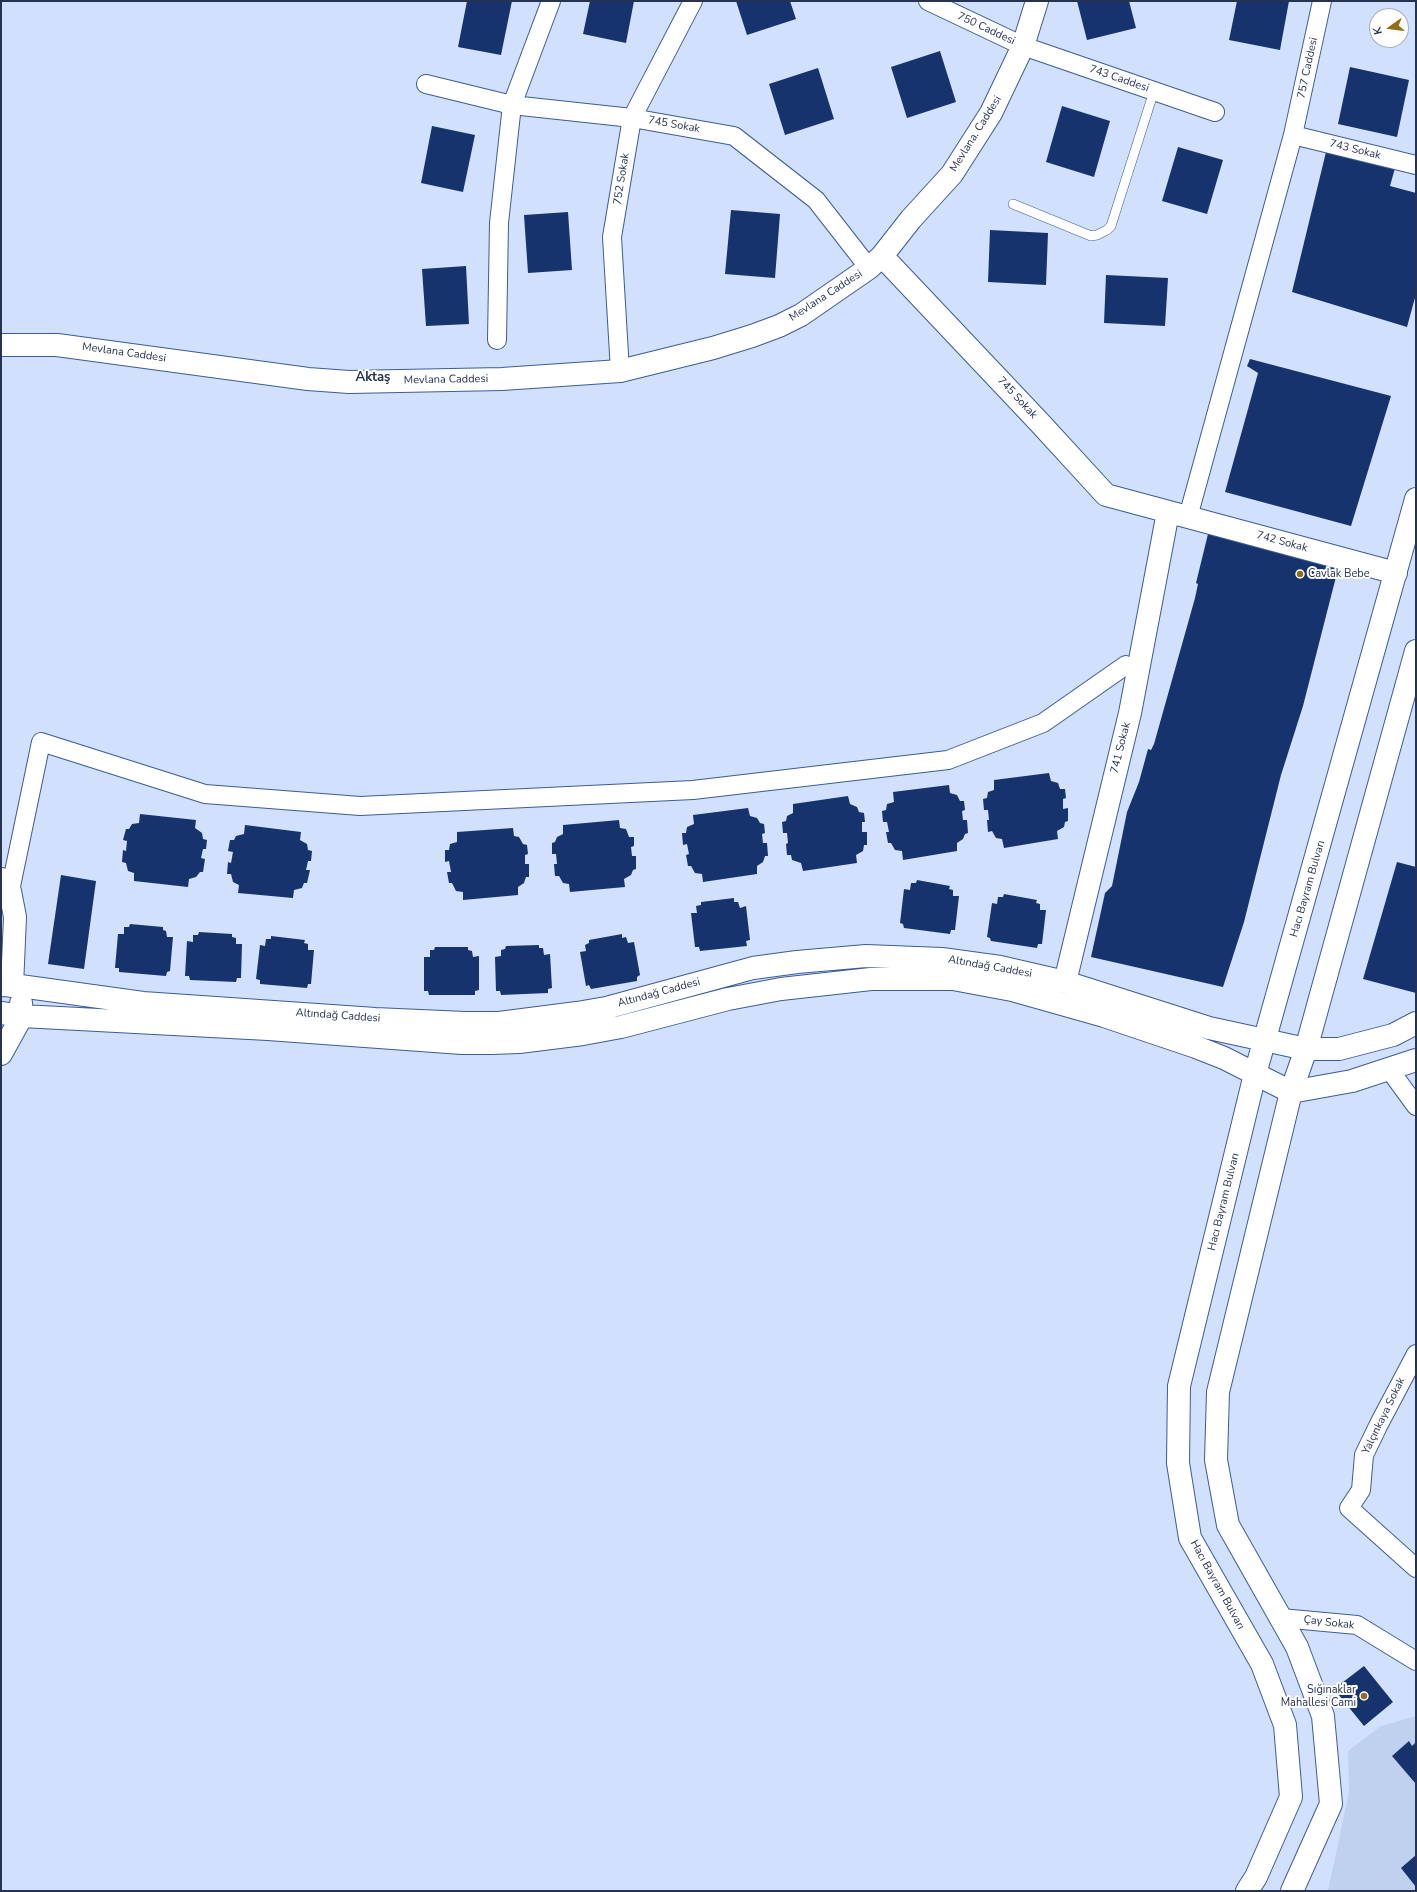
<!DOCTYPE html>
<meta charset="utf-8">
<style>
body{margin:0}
#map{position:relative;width:1417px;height:1892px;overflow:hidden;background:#d0e0fd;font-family:"Nunito Sans",sans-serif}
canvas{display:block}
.frame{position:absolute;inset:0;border:2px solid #253350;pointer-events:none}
.north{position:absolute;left:1369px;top:8px;width:40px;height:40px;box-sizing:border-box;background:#fff;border:1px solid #a8adb9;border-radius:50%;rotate:256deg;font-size:11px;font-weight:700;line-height:16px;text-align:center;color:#253350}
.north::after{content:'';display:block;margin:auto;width:14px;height:18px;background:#936e16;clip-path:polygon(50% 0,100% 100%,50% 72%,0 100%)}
</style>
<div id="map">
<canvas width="1417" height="1892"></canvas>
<div class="frame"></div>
<div class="north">K</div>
</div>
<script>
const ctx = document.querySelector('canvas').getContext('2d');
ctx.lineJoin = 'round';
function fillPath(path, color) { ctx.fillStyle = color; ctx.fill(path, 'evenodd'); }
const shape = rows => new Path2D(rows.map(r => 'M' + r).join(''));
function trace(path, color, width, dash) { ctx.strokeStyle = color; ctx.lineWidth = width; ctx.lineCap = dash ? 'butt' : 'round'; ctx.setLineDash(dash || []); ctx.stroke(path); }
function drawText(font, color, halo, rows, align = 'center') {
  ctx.font = font + ' "Nunito Sans",sans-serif'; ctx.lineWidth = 4; ctx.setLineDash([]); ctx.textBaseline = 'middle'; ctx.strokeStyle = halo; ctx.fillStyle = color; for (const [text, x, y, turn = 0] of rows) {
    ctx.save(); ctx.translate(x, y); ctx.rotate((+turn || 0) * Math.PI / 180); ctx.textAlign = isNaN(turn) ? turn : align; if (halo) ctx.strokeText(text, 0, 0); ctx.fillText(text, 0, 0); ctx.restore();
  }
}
fillPath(shape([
 [1416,1716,1416,1891,1328,1891,1349,1792,1348,1751,1381,1726]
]), '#c0d0ef');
fillPath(shape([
 [467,1,512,1,501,55,458,47],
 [590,1,634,1,626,43,583,34],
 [736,1,790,1,796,19,747,35],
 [1077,1,1129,1,1136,28,1087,40],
 [1237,1,1289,1,1280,50,1229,40],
 [940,51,956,102,907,118,891,67],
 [1350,67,1409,80,1397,137,1338,124],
 [818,68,834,119,785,135,769,84],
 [1062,106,1110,121,1094,177,1046,162],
 [432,126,475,135,463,192,421,183],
 [1178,147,1223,160,1207,214,1162,201],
 [1326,152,1395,168,1390,186,1416,193,1416,294,1407,327,1292,292],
 [731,210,780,214,775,278,725,274],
 [568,212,572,270,528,273,524,215],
 [990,230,1048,233,1046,285,988,282],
 [466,266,469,324,426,326,422,269],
 [1106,275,1168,278,1165,326,1104,323],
 [1250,359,1391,396,1351,526,1225,492,1258,373,1247,366],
 [1208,534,1338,569,1303,706,1281,775,1244,922,1223,987,1091,957,1105,893,1112,886,1127,812,1139,782,1148,749,1151,750,1154,744,1195,598,1198,584,1196,583],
 [1049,773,1051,781,1058,783,1060,789,1065,789,1066,798,1063,799,1063,809,1068,808,1068,821,1065,822,1064,827,1057,831,1058,839,1004,848,1002,839,996,838,992,831,988,832,987,820,989,820,988,810,984,810,983,799,987,798,988,792,994,790,994,780],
 [949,785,950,793,957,795,960,801,964,801,965,810,962,811,963,820,967,820,968,833,965,834,963,839,957,843,957,851,903,860,902,851,895,850,891,843,888,843,886,832,889,832,887,822,883,822,882,811,886,810,887,804,894,802,893,792],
 [848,796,850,804,857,807,859,812,864,813,865,822,862,822,862,832,867,832,867,845,864,845,863,851,856,855,857,863,803,871,801,863,792,860,791,855,787,855,786,844,788,843,787,833,783,833,782,822,786,821,787,816,793,813,793,804],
 [748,808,750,816,757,818,760,823,764,824,765,833,762,834,763,843,767,843,768,856,765,856,763,862,757,866,757,874,703,882,702,874,695,873,691,866,688,866,686,855,689,854,687,844,683,845,682,833,686,833,687,827,694,824,693,815],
 [140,814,196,820,195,828,202,833,203,839,207,840,206,849,203,849,201,858,205,859,203,872,200,872,196,877,189,879,188,887,134,881,134,873,128,871,126,863,122,862,123,850,126,851,127,841,123,840,126,829,129,829,132,824,139,823],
 [619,820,620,828,626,829,629,837,634,837,634,846,631,847,632,856,636,856,636,869,633,870,631,875,624,879,625,887,570,892,569,884,563,883,559,876,555,876,554,864,557,864,556,854,552,854,552,843,555,842,557,837,563,834,563,825],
 [245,825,301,832,300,840,307,844,308,850,312,851,311,861,308,861,306,870,310,870,307,883,304,883,302,888,294,890,293,898,238,893,239,885,233,882,231,874,227,874,228,862,231,863,233,852,228,851,230,840,234,840,236,836,244,834],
 [513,828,514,836,519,837,523,844,527,845,528,854,525,855,525,864,529,864,529,877,526,877,524,883,518,887,518,895,463,900,463,892,456,891,452,883,449,883,447,872,451,872,449,861,445,862,445,850,449,850,450,844,457,842,457,832],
 [1397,862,1416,867,1416,993,1363,979],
 [61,875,96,881,84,969,48,964],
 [917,880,950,886,949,889,953,890,953,896,959,896,955,930,951,930,950,934,904,928,903,924,900,923,904,889,910,890,911,883,916,883],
 [1004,894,1037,900,1036,903,1040,904,1040,910,1046,910,1042,944,1038,944,1037,948,991,941,990,938,987,937,992,903,997,904,998,897,1003,897],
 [734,898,734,902,738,902,740,908,746,906,750,940,746,941,747,946,700,951,699,947,695,947,691,913,697,913,696,906,701,905,701,902],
 [130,924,163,927,163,930,166,931,167,937,173,937,170,971,167,972,166,976,119,972,119,968,115,968,118,934,124,934,124,927,129,927],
 [199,932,232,934,232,937,236,938,236,944,242,944,241,978,237,978,236,982,190,980,189,976,185,976,187,941,193,942,193,935,198,935],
 [622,934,622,938,626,937,628,943,634,942,640,975,637,977,637,981,591,989,589,985,586,986,580,952,586,951,585,945,589,943,589,940],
 [271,936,305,940,304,943,308,944,308,950,314,950,311,984,308,984,307,988,260,984,260,980,256,979,260,945,265,946,266,939,271,939],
 [539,945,539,948,543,948,544,955,550,954,552,988,548,989,548,993,501,995,500,991,496,991,495,957,501,956,501,950,505,949,506,946],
 [435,947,468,947,468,950,472,951,473,957,479,956,479,990,475,991,475,995,429,995,428,991,424,991,424,957,430,957,430,950,434,950],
 [1364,1666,1393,1702,1364,1726,1334,1689],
 [1409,1741,1412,1746,1416,1742,1416,1784,1392,1756],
 [1416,1855,1416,1887,1401,1868]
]), '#17336e');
const service = shape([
 [1013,204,1091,236,1097,235,1107,230,1111,226,1154,91]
]);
const minor = shape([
 [928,1,1023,46,1215,112],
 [426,84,512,105,632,118,734,136,816,200,869,268],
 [1293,135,1416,165],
 [497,340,499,223,512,105,551,1],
 [620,371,612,237,632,118,693,1],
 [1188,517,1293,135,1322,1],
 [10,891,41,742,205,794,360,806,693,790,948,760,1043,723,1126,665],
 [1389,1069,1416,1106],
 [1416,1354,1379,1424,1364,1455,1361,1490,1349,1508,1416,1568],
 [1281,1618,1357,1625,1416,1661]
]);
const tertiary = shape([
 [882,256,1039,422,1106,495,1396,573],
 [1,345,57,345,308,379,349,382,502,379,620,371,713,348,752,336,779,326,801,315,869,268,882,256,911,219,952,174,991,113,1023,46,1037,1],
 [1,879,10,891,15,917,12,986],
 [1065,982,1130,713,1168,512],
 [1306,1049,1339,1049,1393,1035,1416,1023],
 [1291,1092,1352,1081,1416,1060]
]);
const secondary = shape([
 [1,985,20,986,143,1003,375,1019,465,1023,499,1023,577,1013,606,1008,753,968,797,962,866,956,942,959,1000,967,1065,982,1209,1028,1306,1049],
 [1,1013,22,1016,268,1029,462,1043,491,1043,519,1042,583,1034,621,1027,728,999,781,989,871,979,953,979,1012,990,1104,1016,1196,1047,1224,1058,1291,1092],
 [1,1054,22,1016,21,1003],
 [1247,1891,1256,1877,1291,1797,1285,1725,1262,1664,1190,1538,1178,1463,1179,1386,1255,1074,1416,499],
 [1292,1891,1331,1804,1323,1716,1297,1647,1228,1525,1216,1460,1218,1392,1291,1092,1306,1049,1416,651]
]);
trace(service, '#3c5b9a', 10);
trace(minor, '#3c5b9a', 20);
trace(tertiary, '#3c5b9a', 24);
trace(secondary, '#3c5b9a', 24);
trace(service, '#fff', 9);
trace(minor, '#fff', 18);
trace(tertiary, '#fff', 22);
trace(secondary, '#fff', 22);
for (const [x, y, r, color] of [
 [1300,574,4,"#936e16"],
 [1364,1696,4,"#936e16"]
]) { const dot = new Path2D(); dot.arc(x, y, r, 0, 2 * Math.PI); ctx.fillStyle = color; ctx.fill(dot); trace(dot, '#fff', 1.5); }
drawText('11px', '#253350', '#fff', [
 ["750 Caddesi",986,29,25],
 ["757 Caddesi",1308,68,-78],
 ["743 Caddesi",1119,79,19],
 ["745 Sokak",674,125,10],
 ["Mevlana. Caddesi",976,134,-58],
 ["743 Sokak",1355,150,14],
 ["752 Sokak",622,179,-81],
 ["Mevlana Caddesi",826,296,-33],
 ["Mevlana Caddesi",124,353,8],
 ["Mevlana Caddesi",446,380,-1],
 ["745 Sokak",1017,398,47],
 ["742 Sokak",1282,542,15],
 ["741 Sokak",1121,748,-76],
 ["Hacı Bayram Bulvarı",1308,889,-74],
 ["Altındağ Caddesi",990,967,10],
 ["Altındağ Caddesi",659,993,-15],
 ["Altındağ Caddesi",338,1016,4],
 ["Hacı Bayram Bulvarı",1224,1202,-76],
 ["Yalçınkaya Sokak",1384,1416,-64],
 ["Hacı Bayram Bulvarı",1217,1585,61],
 ["Çay Sokak",1329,1623,7]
]);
drawText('11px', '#253350', '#fff', [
 ["Cavlak Bebe",1308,574],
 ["Sığınaklar",1356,1690,"right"],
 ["Mahallesi Cami",1356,1703,"right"]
], 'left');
drawText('bold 13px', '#253350', '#fff', [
 ["Aktaş",373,378]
]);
</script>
